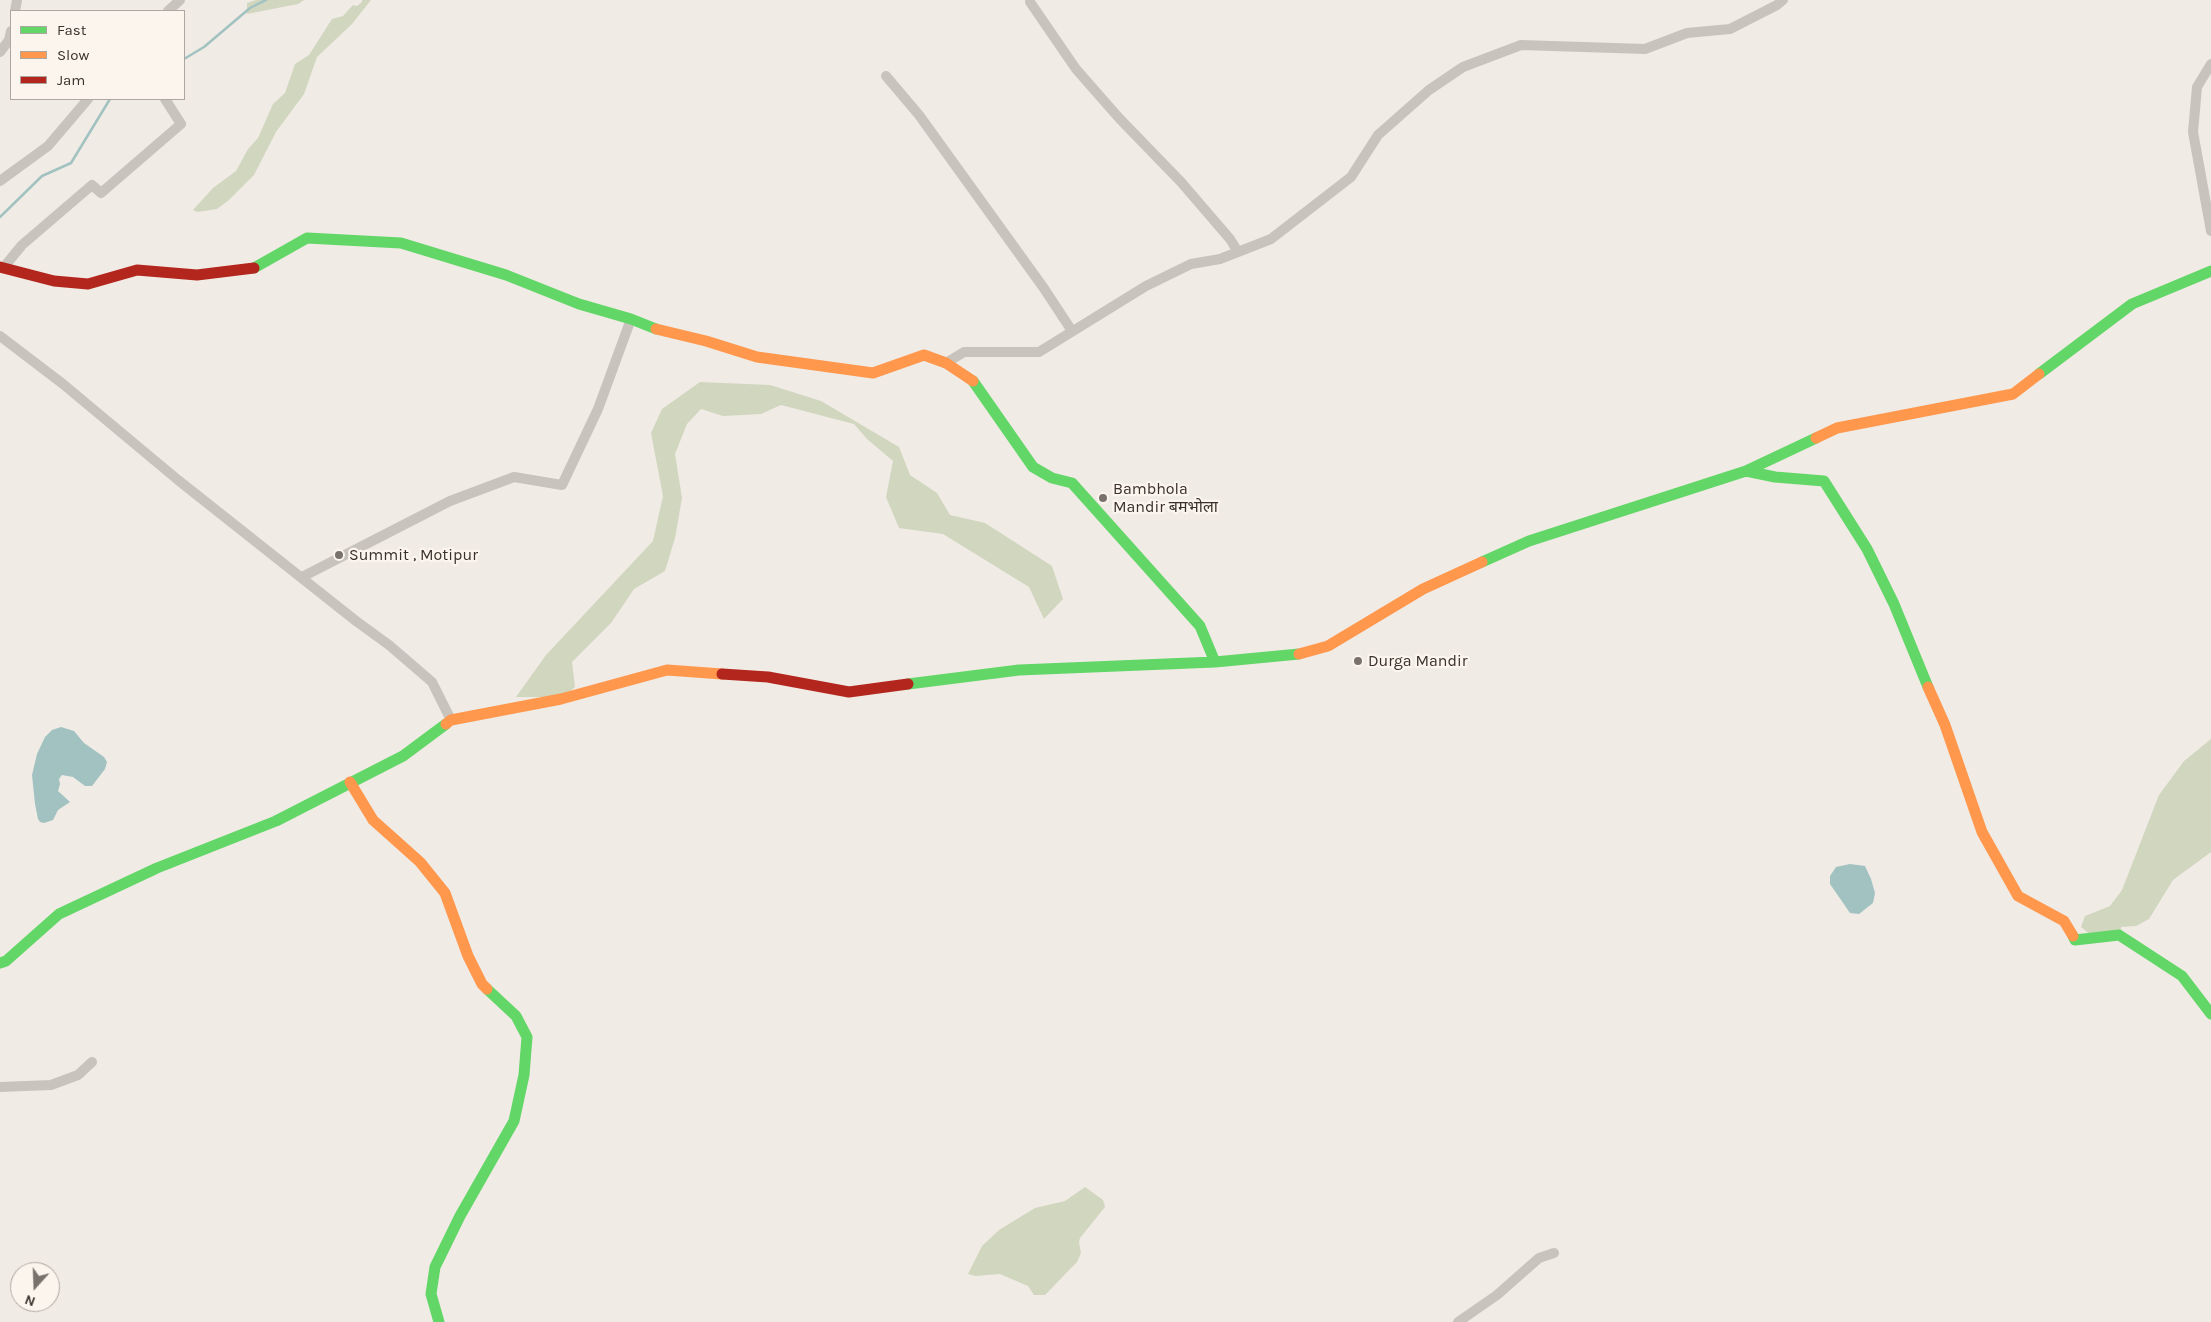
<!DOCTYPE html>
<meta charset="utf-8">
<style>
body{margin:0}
#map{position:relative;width:2211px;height:1322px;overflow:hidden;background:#f0ebe5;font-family:Karla,sans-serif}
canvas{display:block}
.legend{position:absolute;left:10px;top:10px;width:175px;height:90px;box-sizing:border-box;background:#fbf5ee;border:1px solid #aea6a0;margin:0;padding:6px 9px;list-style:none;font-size:15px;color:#3b302b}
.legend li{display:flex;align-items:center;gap:10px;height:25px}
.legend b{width:25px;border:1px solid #aea6a0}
.north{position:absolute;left:10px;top:1262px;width:50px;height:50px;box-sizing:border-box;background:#fbf5ee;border:1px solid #aea6a0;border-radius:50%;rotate:200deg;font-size:14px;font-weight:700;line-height:20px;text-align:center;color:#3b302b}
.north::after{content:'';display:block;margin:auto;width:18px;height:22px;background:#7a716c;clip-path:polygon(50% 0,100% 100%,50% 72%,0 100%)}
</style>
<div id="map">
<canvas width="2211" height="1322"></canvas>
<ul class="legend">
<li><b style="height:6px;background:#63d668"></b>Fast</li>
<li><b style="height:6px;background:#ff974d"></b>Slow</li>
<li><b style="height:6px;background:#b3261e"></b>Jam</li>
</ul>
<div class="north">N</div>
</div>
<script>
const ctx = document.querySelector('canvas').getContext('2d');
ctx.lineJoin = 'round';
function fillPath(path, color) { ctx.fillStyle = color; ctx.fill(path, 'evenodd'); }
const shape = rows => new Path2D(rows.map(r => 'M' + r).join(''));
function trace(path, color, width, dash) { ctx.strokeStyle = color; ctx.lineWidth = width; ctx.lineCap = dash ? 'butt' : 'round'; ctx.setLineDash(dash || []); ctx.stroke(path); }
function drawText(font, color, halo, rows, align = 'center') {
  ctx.font = font + ' Karla,"Noto Sans Devanagari",sans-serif'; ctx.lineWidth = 4.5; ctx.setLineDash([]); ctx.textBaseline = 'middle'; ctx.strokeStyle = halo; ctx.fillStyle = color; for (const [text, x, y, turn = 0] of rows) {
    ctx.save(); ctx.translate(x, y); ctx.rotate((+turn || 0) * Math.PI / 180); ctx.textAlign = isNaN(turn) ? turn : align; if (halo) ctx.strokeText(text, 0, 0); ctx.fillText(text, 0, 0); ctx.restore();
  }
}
fillPath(shape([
 [256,0,304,0,298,4,247,14,247,3],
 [362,0,371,0,352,24,317,57,304,94,276,132,254,175,229,200,217,209,197,212,193,210,213,188,236,171,248,149,258,138,273,104,285,93,295,64,309,55,332,19,343,16,353,5,357,6,362,2],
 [700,382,770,385,821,401,899,447,910,475,937,493,950,515,985,523,1052,566,1063,599,1044,619,1029,587,943,534,899,528,886,497,893,461,867,439,854,424,781,405,761,414,723,416,701,409,687,424,675,454,682,498,675,538,665,571,634,589,611,623,572,662,575,687,564,697,516,697,546,655,653,541,663,496,651,433,662,409],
 [2211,739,2211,852,2173,880,2149,919,2136,926,2121,927,2121,930,2092,936,2081,927,2085,916,2110,906,2122,890,2159,795,2184,761],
 [1085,1187,1103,1200,1105,1207,1080,1238,1079,1242,1081,1253,1077,1262,1045,1295,1034,1295,1028,1286,1000,1274,975,1276,968,1274,982,1246,999,1230,1035,1208,1065,1201]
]), '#d1d6bf');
fillPath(shape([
 [61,727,74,731,84,743,104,757,107,762,105,769,92,786,85,786,73,777,62,775,59,779,60,784,58,791,70,802,58,810,53,820,44,823,40,822,38,819,35,804,32,775,37,754,45,737,52,730],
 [1850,864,1865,866,1871,879,1875,893,1873,903,1859,914,1850,913,1830,884,1830,876,1836,867]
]), '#a1c2c1');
trace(shape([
 [184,59,204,47,250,8,266,0],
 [0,217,42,176,71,163,110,99]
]), '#a1c2c1', 2.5);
trace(shape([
 [1030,2,1076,69,1119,118,1181,182,1230,239,1238,252],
 [15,11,17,0],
 [168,11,180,0],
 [0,52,9,40,11,31],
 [2211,64,2197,87,2193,132,2211,231],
 [886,76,919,115,1043,287,1072,331],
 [0,181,48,146,88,99],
 [4,267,22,245,92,185,101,193,181,124,165,99],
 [0,336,63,384,178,480,356,621,389,645,432,682,451,720],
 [946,363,964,352,1039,352,1146,286,1191,264,1220,259,1271,239,1351,177,1378,135,1429,90,1463,67,1521,45,1645,49,1687,33,1730,29,1777,5,1783,0],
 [302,577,450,501,514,477,562,485,598,409,631,319],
 [0,1087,51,1085,78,1075,92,1062],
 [1458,1322,1497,1295,1539,1258,1554,1253]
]), '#c9c3be', 10);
trace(shape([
 [254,268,307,238,401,243,506,275,579,304,631,319,656,329],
 [2039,374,2132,304,2211,271],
 [973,381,1033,467,1052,478,1072,483,1200,626,1215,662],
 [1746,471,1775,477,1824,481,1867,549,1894,604,1928,687],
 [1482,562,1529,541,1746,471,1816,438],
 [908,684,1019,670,1215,662,1299,654],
 [2073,936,2075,940,2119,935,2182,976,2211,1014],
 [0,963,6,961,59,914,157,868,276,821,403,756,446,724],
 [439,1322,431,1294,435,1267,460,1216,514,1121,524,1075,527,1037,516,1016,487,989]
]), '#63d668', 11);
trace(shape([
 [656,329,706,341,757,357,873,373,924,355,946,363,973,381],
 [1816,438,1837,428,2013,394,2039,374],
 [1299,654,1328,646,1423,589,1482,562],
 [1928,687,1945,725,1982,832,2018,896,2064,921,2073,936],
 [446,724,451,720,561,699,667,670,722,674],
 [350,782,373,820,420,862,445,893,468,956,482,984,487,989]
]), '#ff974d', 11);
trace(shape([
 [0,267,54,281,88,284,137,270,197,275,254,268],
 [722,674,768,677,849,692,908,684]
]), '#b3261e', 11);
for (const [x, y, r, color] of [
 [1103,498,5,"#7a716c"],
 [339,555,5,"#7a716c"],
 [1358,661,5,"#7a716c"]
]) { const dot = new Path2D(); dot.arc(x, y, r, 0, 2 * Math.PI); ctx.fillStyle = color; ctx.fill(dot); trace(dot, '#fbf5ee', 2); }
drawText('16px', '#3b302b', '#fbf5ee', [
 ["Bambhola",1113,489],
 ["Mandir बमभोला",1113,507],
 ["Summit , Motipur",349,555],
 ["Durga Mandir",1368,661]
], 'left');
</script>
